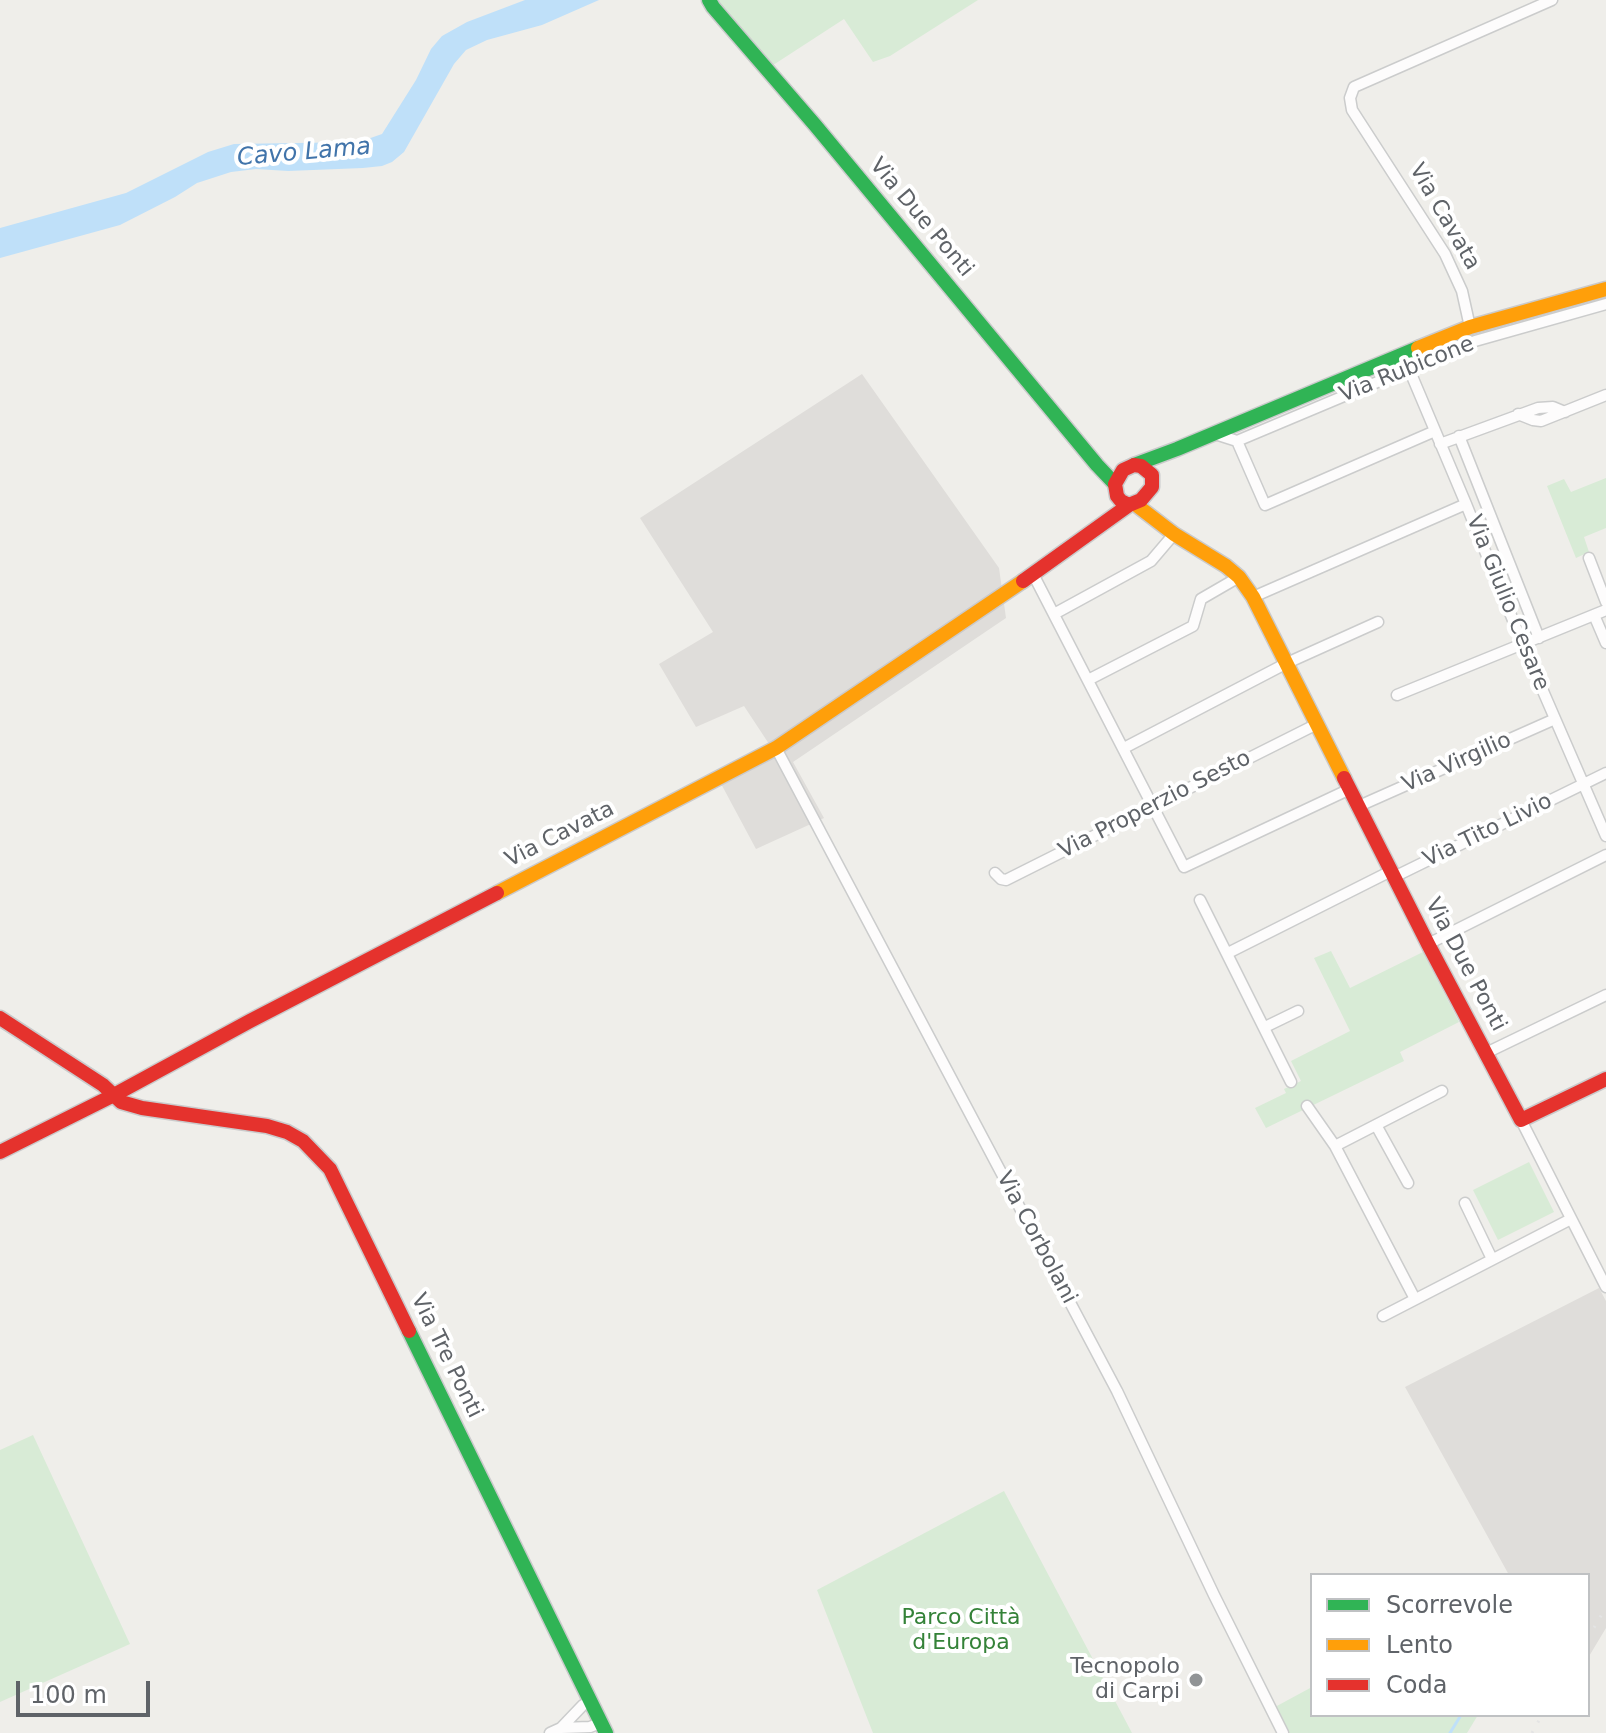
<!DOCTYPE html>
<meta charset="utf-8">
<style>
body{margin:0}
#map{position:relative;width:1606px;height:1733px;overflow:hidden;background:#efeeea;font-family:"DejaVu Sans",sans-serif}
canvas{display:block}
.legend{position:absolute;left:1310px;top:1573px;width:280px;height:144px;box-sizing:border-box;background:#fff;border:2px solid #bfc1c3;margin:0;padding:10px 14px;list-style:none;font-size:24px;color:#5f6368}
.legend li{display:flex;align-items:center;gap:16px;height:40px}
.legend b{width:40px;border:2px solid #bfc1c3}
.scale{position:absolute;left:16px;top:1681px;width:134px;height:36px;box-sizing:border-box;border:4px solid #5f6368;border-top:0;padding-left:10px;font-size:24px;line-height:28px;white-space:nowrap;color:#5f6368;-webkit-text-stroke:6px #fff;paint-order:stroke}
</style>
<div id="map">
<canvas width="1606" height="1733"></canvas>
<ul class="legend">
<li><b style="height:10px;background:#30b455"></b>Scorrevole</li>
<li><b style="height:10px;background:#ff9f0a"></b>Lento</li>
<li><b style="height:10px;background:#e5322d"></b>Coda</li>
</ul>
<div class="scale">100 m</div>
</div>
<script>
const ctx = document.querySelector('canvas').getContext('2d');
ctx.lineJoin = 'round';
function fillPath(path, color) { ctx.fillStyle = color; ctx.fill(path, 'evenodd'); }
const shape = rows => new Path2D(rows.map(r => 'M' + r).join(''));
function trace(path, color, width, dash) { ctx.strokeStyle = color; ctx.lineWidth = width; ctx.lineCap = dash ? 'butt' : 'round'; ctx.setLineDash(dash || []); ctx.stroke(path); }
function drawText(font, color, halo, rows, align = 'center') {
  ctx.font = font + ' "DejaVu Sans",sans-serif'; ctx.lineWidth = 8; ctx.setLineDash([]); ctx.textBaseline = 'middle'; ctx.strokeStyle = halo; ctx.fillStyle = color; for (const [text, x, y, turn = 0] of rows) {
    ctx.save(); ctx.translate(x, y); ctx.rotate((+turn || 0) * Math.PI / 180); ctx.textAlign = isNaN(turn) ? turn : align; if (halo) ctx.strokeText(text, 0, 0); ctx.fillText(text, 0, 0); ctx.restore();
  }
}
fillPath(shape([
 [862,374,999,568,1006,618,793,762,824,818,756,849,719,780,773,750,744,706,696,727,659,664,713,632,640,518],
 [1599,1288,1606,1301,1606,1628,1588,1658,1588,1575,1509,1575,1405,1387]
]), '#dfddda');
fillPath(shape([
 [712,0,978,0,890,56,873,62,844,19,767,69],
 [1606,478,1606,528,1584,537,1589,552,1576,558,1547,486,1564,479,1571,492],
 [1331,951,1350,988,1423,952,1459,1022,1400,1052,1404,1061,1266,1128,1255,1108,1286,1093,1284,1089,1301,1081,1291,1061,1350,1031,1314,958],
 [1529,1162,1554,1212,1498,1240,1473,1190],
 [33,1435,130,1644,0,1702,0,1450],
 [1004,1491,1132,1733,873,1733,817,1590],
 [1312,1687,1312,1715,1478,1715,1467,1733,1288,1733,1275,1707]
]), '#d8ebd6');
fillPath(shape([
 [525,0,599,0,542,25,487,40,466,50,454,64,404,152,392,162,382,166,363,168,288,171,256,169,231,172,197,183,175,197,120,225,0,258,0,228,126,193,208,152,234,144,359,142,382,134,416,80,431,49,442,36,467,22]
]), '#bfe0f9');
trace(shape([
 [1450,1733,1461,1715]
]), '#bfe0f9', 3);
const street = shape([
 [1470,327,1462,291,1445,254,1352,110,1350,98,1354,87,1552,0],
 [1409,369,1466,504,1523,645,1606,836],
 [1518,414,1533,420,1541,421,1606,395],
 [1215,434,1237,441,1475,341,1606,304],
 [1459,436,1539,638],
 [1237,441,1265,505,1435,431],
 [1440,444,1538,408,1553,407,1565,412],
 [1589,558,1606,602],
 [1033,574,1184,867,1350,789],
 [1253,597,1466,504],
 [1054,614,1151,561,1174,534],
 [1594,615,1606,643],
 [1088,680,1193,626,1201,599,1239,577],
 [1397,695,1606,610],
 [776,748,1117,1391,1214,1595,1283,1733],
 [1124,748,1287,663,1378,622],
 [1359,806,1555,719],
 [995,873,1001,879,1006,880,1317,724],
 [1394,877,1606,773],
 [1200,900,1291,1082],
 [1428,944,1606,855],
 [1228,953,1391,871],
 [1265,1027,1298,1011],
 [1486,1053,1606,995],
 [1307,1106,1335,1146,1415,1299],
 [1521,1120,1606,1287],
 [1376,1125,1408,1183],
 [1335,1146,1442,1091],
 [1465,1203,1492,1259],
 [1383,1316,1571,1219],
 [561,1728,583,1705,590,1702],
 [550,1733,561,1728,590,1727,600,1723]
]);
const fast = shape([
 [709,0,713,7,815,125,1097,465,1115,484],
 [1134,465,1177,449,1418,348],
 [409,1331,606,1733]
]);
const slow = shape([
 [1418,348,1470,327,1606,289],
 [1135,504,1174,534,1226,566,1239,577,1253,597,1344,778],
 [497,893,776,748,1023,581]
]);
const jam = shape([
 [1134,465,1141,466,1152,475,1152,487,1141,500,1129,505,1121,501,1117,496,1115,484,1123,470,1134,465],
 [1023,581,1129,505],
 [1344,778,1428,944,1521,1120,1606,1079],
 [0,1018,103,1085,121,1102,142,1108,267,1126,287,1132,303,1141,330,1169,409,1331],
 [0,1152,114,1095,250,1021,497,893]
]);
trace(street, '#cbcccc', 13);
trace(fast, '#cacacb', 17);
trace(slow, '#cacacb', 17);
trace(jam, '#cacacb', 17);
trace(street, '#fdfcfc', 10);
trace(fast, '#30b455', 14);
trace(slow, '#ff9f0a', 14);
trace(jam, '#e5322d', 14);
trace(shape([
 [1588,1638,1606,1607],
 [1532,1733,1542,1715]
]), '#e4e4e4', 3, [2, 10]);
for (const [x, y, r, color] of [
 [1196,1680,8,"#919496"]
]) { const dot = new Path2D(); dot.arc(x, y, r, 0, 2 * Math.PI); ctx.fillStyle = color; ctx.fill(dot); trace(dot, '#fff', 3); }
drawText('22px', '#5f6368', '#fff', [
 ["Via Cavata",1444,217,60],
 ["Via Due Ponti",921,218,50],
 ["Via Rubicone",1407,370,-22],
 ["Via Giulio Cesare",1507,603,68],
 ["Via Virgilio",1457,763,-24],
 ["Via Properzio Sesto",1155,805,-27],
 ["Via Tito Livio",1488,831,-26],
 ["Via Cavata",560,835,-27],
 ["Via Due Ponti",1465,965,62],
 ["Via Corbolani",1036,1238,62],
 ["Via Tre Ponti",446,1356,64]
]);
drawText('22px', '#348238', '#fff', [
 ["Parco Città",961,1618],
 ["d'Europa",961,1643]
]);
drawText('22px', '#5f6368', '#fff', [
 ["Tecnopolo",1180,1667],
 ["di Carpi",1180,1692]
], 'right');
drawText('italic 24px', '#4174aa', '#fff', [
 ["Cavo Lama",304,153,-5]
]);
</script>
